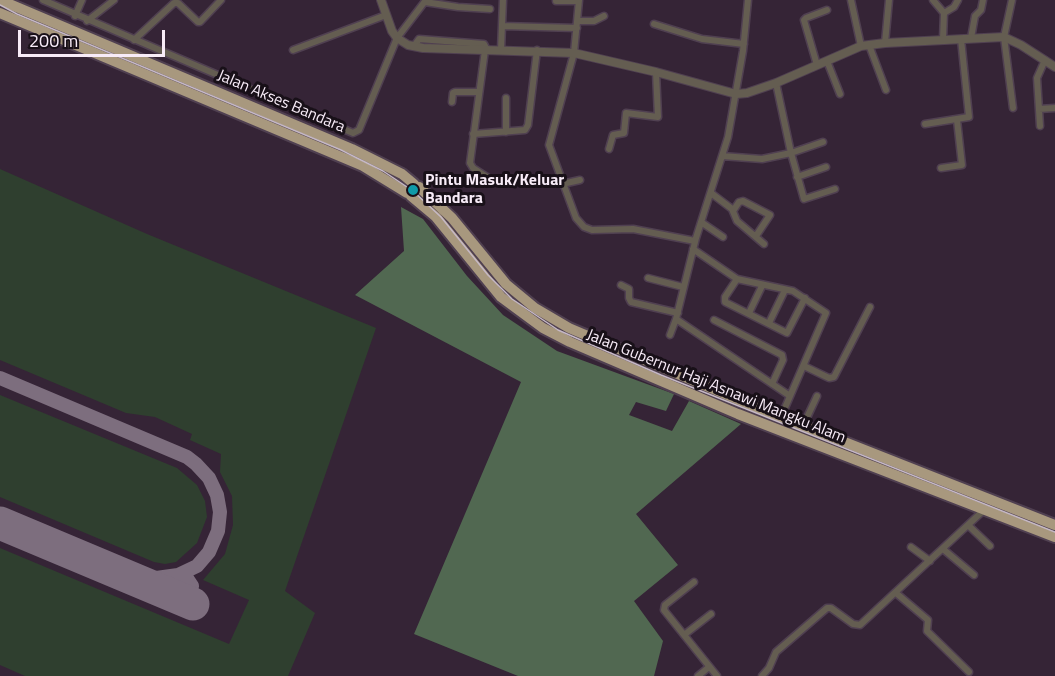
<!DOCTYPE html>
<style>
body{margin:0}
#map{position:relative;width:1055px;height:676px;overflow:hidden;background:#352436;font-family:"Titillium Web",sans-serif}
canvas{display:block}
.scale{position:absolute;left:18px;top:30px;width:147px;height:27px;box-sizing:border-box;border:3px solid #f8ecf8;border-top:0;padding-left:8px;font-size:18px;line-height:21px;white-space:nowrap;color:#f8ecf8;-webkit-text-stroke:4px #181018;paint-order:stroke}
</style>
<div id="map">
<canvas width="1055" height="676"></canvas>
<div class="scale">200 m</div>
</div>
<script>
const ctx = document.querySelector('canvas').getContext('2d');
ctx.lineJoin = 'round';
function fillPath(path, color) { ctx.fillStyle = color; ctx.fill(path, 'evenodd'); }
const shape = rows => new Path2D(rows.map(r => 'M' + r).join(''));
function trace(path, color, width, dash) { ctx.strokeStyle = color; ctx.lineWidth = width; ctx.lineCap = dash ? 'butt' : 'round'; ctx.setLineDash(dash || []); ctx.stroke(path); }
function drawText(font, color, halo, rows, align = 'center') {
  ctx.font = font + ' "Titillium Web",sans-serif'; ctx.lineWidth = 6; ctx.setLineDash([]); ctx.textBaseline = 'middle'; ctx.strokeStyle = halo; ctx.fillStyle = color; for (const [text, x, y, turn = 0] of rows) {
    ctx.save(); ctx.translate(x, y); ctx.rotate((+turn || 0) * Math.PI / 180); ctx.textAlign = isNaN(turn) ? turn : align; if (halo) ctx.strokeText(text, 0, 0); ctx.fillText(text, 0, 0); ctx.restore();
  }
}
fillPath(shape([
 [0,169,147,234,376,328,285,591,315,613,288,676,25,676,0,665,0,548,229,644,249,600,203,580,225,554,233,525,232,496,220,472,221,454,190,440,192,434,155,417,126,413,0,360],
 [0,395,177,468,197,485,205,501,207,517,197,543,176,562,165,564,154,562,0,497]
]), '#2f3f2f');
fillPath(shape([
 [401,207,423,219,467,276,503,315,557,351,674,394,666,411,636,402,629,415,672,431,689,401,741,424,636,514,678,565,634,601,663,641,654,676,518,676,414,634,521,382,355,295,404,251]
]), '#516851');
trace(shape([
 [0,378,187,457,196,464,209,478,217,495,220,512,218,531,209,552,197,566,178,575,149,579,128,577],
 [157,589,162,600,176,606,184,606,190,596,192,586,186,577,178,575]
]), '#7d6e7e', 14);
trace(shape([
 [0,523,193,604]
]), '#7d6e7e', 33);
const minor = shape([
 [43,0,353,133,359,130,397,38,426,0],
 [579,0,574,53,549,145,576,218,584,227,592,230,633,229,695,241],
 [851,0,861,46],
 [933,0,944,13,943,39],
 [1012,0,1004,37,1013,108],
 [556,1,579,1],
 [425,2,458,7,490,9],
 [944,13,954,7,958,0],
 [75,16,82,0],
 [87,21,114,0],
 [577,21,594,21,604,16],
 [654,24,702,39,744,44],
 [502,26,577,28],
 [971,38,975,16,981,10,983,0],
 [134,40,174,3,178,3,198,22,200,22,221,0],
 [885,43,889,0],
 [869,45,886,90],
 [414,46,419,39,484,44,487,50],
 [293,50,386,15],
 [485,50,470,163,473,168,490,179],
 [501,50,503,0],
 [827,61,840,94],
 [817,65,804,20,806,18,827,10],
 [776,83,791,153,823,142],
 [506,98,506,132],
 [452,102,453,93,455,92,479,92],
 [1039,109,1055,108],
 [925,124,969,117,961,39],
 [1040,126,1037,78,1045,60],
 [473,134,525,130,528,125,537,50],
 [609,149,613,135,624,133,626,113,658,117,656,72],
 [722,156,762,159,791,153,804,199,835,189],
 [941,168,962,165,957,120],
 [797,177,826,167],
 [562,184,580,180],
 [711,193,732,209,737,221,764,244],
 [733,211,739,202,743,201,770,215,756,236],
 [701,222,723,237],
 [693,249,737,279,793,291,826,313,781,417],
 [648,278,683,287],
 [737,279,725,297,725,302,787,333,805,298],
 [621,285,629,289,629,298,631,302,678,313],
 [749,313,762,286],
 [676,319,790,396],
 [714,320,782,355,783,360,772,384],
 [769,323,785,290],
 [670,335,676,319,696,238,728,137,743,51,748,0],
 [804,366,829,378,834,377,870,307],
 [803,426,817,396],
 [968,525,990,546],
 [911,547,930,561],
 [943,549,974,575],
 [694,582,665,605,664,610,717,676],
 [896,593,928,620,927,631,969,672],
 [684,635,711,614],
 [698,676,709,667],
 [762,676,769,668,776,652,827,608,831,608,853,624,860,625,984,510]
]);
const tertiary = shape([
 [381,0,392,31,397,38,408,45,423,48,574,53,656,72,736,94,747,93,776,83,861,46,885,43,1004,37,1021,45,1055,67]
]);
const trunk = shape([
 [0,0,352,149,402,174,414,184],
 [0,13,363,166,407,193],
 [419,187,452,218,506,284,535,308,569,328,753,406,1055,525],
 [411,196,436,217,501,297,543,328,570,342,738,414,1055,537]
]);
trace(minor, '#504051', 9);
trace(tertiary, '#504051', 10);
trace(trunk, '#504051', 14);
trace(minor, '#645d51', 6);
trace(tertiary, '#645d51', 8);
trace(trunk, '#a8987e', 10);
trace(shape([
 [0,5,17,14,341,150,383,171,413,191,441,217,488,275,512,299,558,330,661,375,1055,532]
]), '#c5b8c5', 1.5);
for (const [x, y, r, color] of [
 [413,190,6,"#0f9aa8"]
]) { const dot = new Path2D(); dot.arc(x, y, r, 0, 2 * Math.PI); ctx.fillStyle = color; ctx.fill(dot); trace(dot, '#181018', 2); }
drawText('16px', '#f8ecf8', '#181018', [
 ["Jalan Akses Bandara",281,102,23],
 ["Jalan Gubernur Haji Asnawi Mangku Alam",716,387,22]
]);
drawText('bold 16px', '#f8ecf8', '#181018', [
 ["Pintu Masuk/Keluar",425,181],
 ["Bandara",425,199]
], 'left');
</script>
